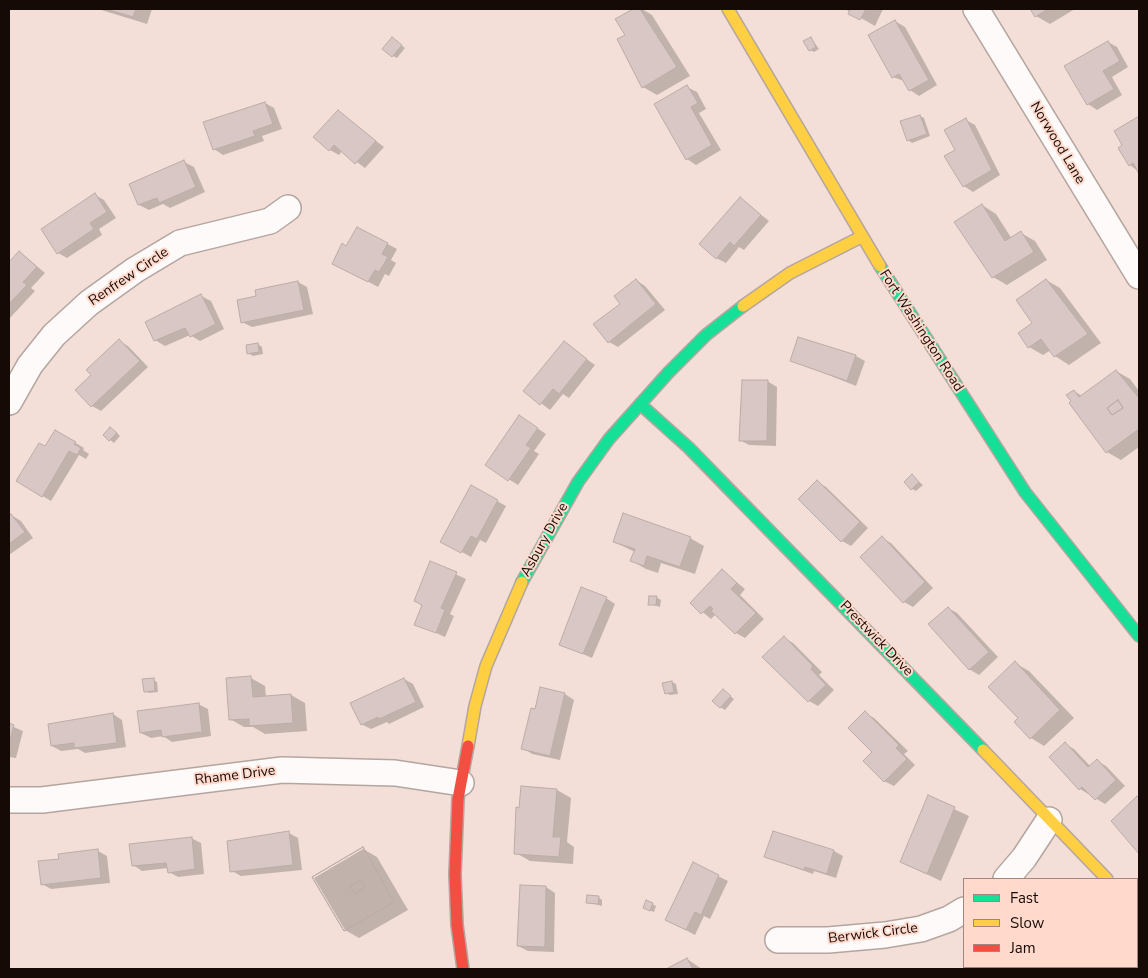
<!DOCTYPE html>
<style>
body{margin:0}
#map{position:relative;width:1148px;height:978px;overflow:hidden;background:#f3dfd8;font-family:"Nunito Sans",sans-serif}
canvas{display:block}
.frame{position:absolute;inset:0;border:10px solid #160a06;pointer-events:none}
.legend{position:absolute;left:963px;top:878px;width:175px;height:90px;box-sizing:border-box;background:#ffdacc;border:1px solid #a2877d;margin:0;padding:6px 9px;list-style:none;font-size:15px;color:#160a06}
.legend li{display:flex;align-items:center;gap:10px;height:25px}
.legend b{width:25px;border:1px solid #a2877d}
</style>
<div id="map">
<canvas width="1148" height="978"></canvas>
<div class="frame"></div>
<ul class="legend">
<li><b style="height:6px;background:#16e098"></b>Fast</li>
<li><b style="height:6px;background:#ffcf43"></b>Slow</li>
<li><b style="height:6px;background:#f24e42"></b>Jam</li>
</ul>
</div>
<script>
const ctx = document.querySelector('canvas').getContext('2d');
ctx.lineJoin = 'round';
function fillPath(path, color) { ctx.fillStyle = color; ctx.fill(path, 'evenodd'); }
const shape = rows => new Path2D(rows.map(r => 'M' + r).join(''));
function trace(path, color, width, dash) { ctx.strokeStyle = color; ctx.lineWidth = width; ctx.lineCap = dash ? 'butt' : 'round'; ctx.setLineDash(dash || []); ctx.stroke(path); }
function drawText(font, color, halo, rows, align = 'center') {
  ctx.font = font + ' "Nunito Sans",sans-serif'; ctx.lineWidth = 4; ctx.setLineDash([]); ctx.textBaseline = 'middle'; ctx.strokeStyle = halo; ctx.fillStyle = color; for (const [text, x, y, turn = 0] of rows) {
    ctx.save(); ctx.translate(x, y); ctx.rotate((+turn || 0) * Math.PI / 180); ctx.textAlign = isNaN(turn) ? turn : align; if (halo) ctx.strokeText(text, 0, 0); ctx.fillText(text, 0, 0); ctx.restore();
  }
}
fillPath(shape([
 [98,9,152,9,147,24],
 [635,9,642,9,652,15,690,76,657,95,643,87,626,35,617,20],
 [845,9,883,9,875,26],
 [1031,9,1075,9,1050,24,1036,16],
 [895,21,905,27,937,85,919,96,910,90,904,81,893,77],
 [811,38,819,49,814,52,810,50],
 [396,41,405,48,397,58,393,56],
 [1108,42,1117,47,1128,67,1112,77,1122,95,1097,110,1088,104],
 [687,87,697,92,706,109,699,113,721,150,696,165,687,159],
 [265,103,274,108,282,129,262,136,264,141,223,155,214,149],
 [338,112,384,147,365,168,342,151,339,155,330,150],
 [920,116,924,118,930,136,912,143,908,140],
 [1139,118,1139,172,1130,165,1124,146,1116,132],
 [966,120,975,125,1000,175,973,192,964,186,957,150],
 [184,162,194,167,205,192,170,208,163,204,149,210,139,205,131,185],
 [95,195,104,200,116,218,99,229,102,235,67,258,58,253],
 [740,198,769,221,744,250,739,247,726,263,716,258],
 [982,205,996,214,1012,239,1021,233,1035,241,1047,260,1007,285,993,277],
 [358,228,397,249,391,260,396,263,389,276,385,274,378,287,343,268,346,247],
 [20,252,45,273,31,288,35,291,9,319,9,264],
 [636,280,645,286,665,310,618,347,609,342,622,304],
 [1046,280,1060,288,1101,343,1069,365,1055,356,1051,350,1043,355,1029,347],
 [298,282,307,287,313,314,252,327,242,322,258,297],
 [201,296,211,301,224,329,200,341,190,335,165,346,155,340,147,322],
 [119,341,128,346,148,367,101,411,92,406,93,375],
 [564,343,595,365,569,398,563,394,550,410,525,391],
 [258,344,262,347,263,354,253,356,248,353],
 [856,356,865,361,856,386,791,360],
 [1116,371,1130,379,1139,391,1139,447,1121,460,1107,452,1074,391,1082,396],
 [767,381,777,387,776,446,749,445,740,440],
 [528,422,546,434,534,451,539,454,518,485,486,465],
 [56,431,84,448,83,450,89,454,86,459,79,455,51,501,17,481,46,448],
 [115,431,120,436,114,443,110,440],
 [912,476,923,485,916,491,912,489],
 [817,482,826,487,868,528,851,546,842,541],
 [472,487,506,506,486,543,480,540,471,557,442,541],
 [11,515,21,521,33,538,9,555,9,517],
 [690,538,704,546,695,574,661,563,658,573,646,569,632,561,635,552,614,542],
 [882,538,891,543,933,588,913,607,904,602],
 [431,563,466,579,450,614,454,616,445,637,416,624,423,605],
 [723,571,745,589,740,595,764,619,745,638,736,633,716,614,711,619,692,603],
 [656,597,661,600,660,607,650,604],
 [606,598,615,604,592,658,560,644],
 [948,608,957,613,998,657,979,675,969,669],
 [784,638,793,643,822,672,819,675,834,690,818,706,809,701],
 [1015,663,1029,671,1074,718,1044,746,1031,738,1020,718],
 [251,678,265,686,266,697,291,695,305,703,307,731,265,734,253,727,244,727,230,719],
 [404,679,413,684,424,707,389,724,387,722,371,729,361,724],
 [153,680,157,682,158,692,149,693,145,691],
 [672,682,676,684,678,694,670,695,666,693],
 [723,690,734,699,725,710,720,707],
 [565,694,574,700,560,760,532,754,523,748,536,711],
 [198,704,208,709,211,736,172,742,163,736,151,738,141,733],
 [865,713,874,718,908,751,904,754,915,765,894,786,884,781,874,752],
 [113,714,122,720,126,747,85,753,78,749,61,751,52,746],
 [9,725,23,731,16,758,9,757],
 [1065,744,1074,749,1091,767,1097,761,1106,766,1125,786,1105,804,1080,789],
 [522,787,557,790,571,798,567,842,574,847,573,864,530,861,516,853],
 [928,797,969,816,941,881,901,862],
 [1138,797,1139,798,1139,852,1112,822],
 [773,832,834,851,843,856,836,878,814,871,813,874,765,857],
 [289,833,298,838,302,870,241,876,232,871],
 [191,838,201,843,204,874,178,877,169,872,168,868,142,871,133,865],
 [363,849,377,857,408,910,359,938,345,930,314,878],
 [98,851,107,856,110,883,51,889,42,884,60,860],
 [693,864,728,881,710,919,704,916,695,935,667,920],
 [546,887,555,893,554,952,528,951,518,946,519,907],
 [598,897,602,900,602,906,587,902],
 [652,904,656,906,654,912,648,910],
 [687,959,702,969,669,969],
 [971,967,990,967,992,969,966,969],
 [1069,967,1090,967,1089,969]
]), '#0003');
const building = shape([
 [106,9,136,9,133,17,106,9],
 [633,9,640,9,677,67,642,88,617,39,625,35,615,19,633,9],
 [850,9,866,9,860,20,848,14,850,9],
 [1030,9,1048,9,1035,17,1030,9],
 [895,20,929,80,909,91,899,74,892,78,868,35,895,20],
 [392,37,402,45,392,57,382,49,392,37],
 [811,37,816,47,809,51,803,41,811,37],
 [1108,41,1120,61,1103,71,1114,89,1087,105,1064,66,1108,41],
 [687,85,698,103,691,107,712,145,686,160,654,104,687,85],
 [265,102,273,124,253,131,255,136,213,150,203,122,265,102],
 [338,110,376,141,355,164,334,145,329,151,313,137,338,110],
 [920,115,927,134,907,141,900,121,920,115],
 [1139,116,1139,174,1133,163,1129,166,1118,148,1122,145,1114,131,1139,116],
 [966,118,992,170,963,187,944,156,955,150,944,130,966,118],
 [184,160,196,187,159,203,157,198,138,205,129,184,184,160],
 [95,193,107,212,90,223,94,229,57,254,41,229,95,193],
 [740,197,761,215,734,246,730,242,716,259,699,244,740,197],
 [982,204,1005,241,1021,231,1034,252,992,278,954,222,982,204],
 [357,227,388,243,382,254,388,257,379,272,375,270,368,282,332,264,342,243,346,246,357,227],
 [19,251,37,267,23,282,27,285,9,304,9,262,19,251],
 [636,279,656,304,608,343,593,324,620,304,614,296,636,279],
 [1046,279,1088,334,1054,357,1041,339,1028,348,1018,333,1032,323,1016,300,1046,279],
 [298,281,304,310,241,323,237,300,256,296,255,290,298,281],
 [201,294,216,324,190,337,185,328,154,341,145,322,201,294],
 [798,337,856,355,847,381,790,361,798,337],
 [119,339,140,361,91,407,75,390,91,375,86,370,119,339],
 [564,341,587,359,559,394,553,389,540,405,523,391,564,341],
 [258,343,259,352,247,354,246,345,258,343],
 [1116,370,1139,398,1139,429,1106,453,1069,403,1071,401,1066,395,1074,390,1079,397,1116,370],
 [1118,400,1123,408,1112,415,1107,408,1118,400],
 [742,380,768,380,767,441,739,441,742,380],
 [1118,400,1123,408,1112,415,1107,408,1118,400],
 [519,415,538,428,526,445,531,448,508,481,485,465,519,415],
 [110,427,117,433,109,441,103,435,110,427],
 [55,430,76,442,74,444,81,448,77,455,69,451,42,497,16,481,39,443,45,446,55,430],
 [912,474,919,482,911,490,904,482,912,474],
 [817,480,860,522,841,542,798,499,817,480],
 [471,485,498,500,477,539,471,536,461,553,440,542,471,485],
 [623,513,691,537,680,567,647,556,644,566,630,561,635,549,613,542,623,513],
 [11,514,25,532,9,544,9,516,11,514],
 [882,536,925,582,903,603,860,557,882,536],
 [430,561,457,572,441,608,445,610,436,633,414,625,422,605,414,601,430,561],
 [722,569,737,583,731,589,756,613,735,634,711,611,713,609,710,606,701,614,690,603,722,569],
 [581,587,607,597,583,654,559,645,581,587],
 [649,596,657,596,656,605,648,605,649,596],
 [948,607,989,652,969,670,928,624,948,607],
 [784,636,813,666,811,669,826,685,808,702,762,657,784,636],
 [1015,661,1060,710,1030,739,1014,722,1018,718,988,687,1015,661],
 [251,676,253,697,291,694,293,723,249,726,249,719,229,720,226,678,251,676],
 [154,678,155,691,144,692,142,679,154,678],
 [404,678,416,702,379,719,378,717,361,725,350,703,404,678],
 [672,681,674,692,665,694,662,683,672,681],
 [540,687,565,693,550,756,521,749,531,708,535,709,540,687],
 [723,689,731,696,720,708,712,701,723,689],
 [199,703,202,732,162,737,161,730,140,733,137,711,199,703],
 [865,711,899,745,896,748,907,759,884,782,863,761,872,752,848,728,865,711],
 [113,713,117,743,74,748,74,743,51,746,48,724,113,713],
 [9,723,14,725,9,745,9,723],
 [1065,742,1088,767,1097,759,1116,780,1095,800,1082,787,1079,790,1049,757,1065,742],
 [521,786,557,789,553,837,561,837,559,857,514,854,516,807,519,808,521,786],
 [928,795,955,807,927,874,900,862,928,795],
 [1137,796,1139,798,1139,854,1111,821,1137,796],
 [289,831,293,865,230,872,227,841,289,831],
 [773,831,834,850,827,874,805,867,804,870,764,857,773,831],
 [192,837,195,869,168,873,166,863,132,866,129,844,192,837],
 [363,847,394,902,344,931,312,877,363,847],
 [361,880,365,888,354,894,350,886,361,880],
 [363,847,394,902,344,931,312,877,363,847],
 [361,880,365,888,354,894,350,886,361,880],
 [98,849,101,878,41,885,38,861,59,859,58,854,98,849],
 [693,862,719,875,701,915,695,912,686,930,665,920,693,862],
 [520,885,546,886,545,947,517,946,520,885],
 [587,895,599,896,598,904,586,903,587,895],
 [646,900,653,903,650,911,643,908,646,900],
 [687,958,693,969,666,969,687,958],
 [968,967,985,967,986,969,963,969,968,967]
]);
fillPath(building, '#d8c7c4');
trace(building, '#bbaca8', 1);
const street = shape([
 [976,9,1139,276],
 [9,402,30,365,54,335,89,303,135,270,180,243,270,221,288,208],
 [9,800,42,800,282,770,395,773,461,783],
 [1006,879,1024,858,1049,820],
 [1137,909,1139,912],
 [778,940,828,940,885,935,921,929,949,919,964,910]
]);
const fast = shape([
 [880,266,1025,492,1139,636],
 [640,404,689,448,983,750],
 [522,582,578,482,609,439,668,373,706,335,743,306]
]);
const slow = shape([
 [728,9,880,266],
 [743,306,790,273,861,237],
 [468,746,475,706,486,666,522,582],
 [983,750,1107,879]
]);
const jam = shape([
 [463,969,457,925,455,874,458,799,468,746]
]);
trace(street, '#b4a59f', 28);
trace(fast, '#b4a59f', 14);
trace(slow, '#b4a59f', 14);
trace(jam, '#b4a59f', 14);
trace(street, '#fdfaf9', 25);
trace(fast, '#16e098', 11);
trace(slow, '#ffcf43', 11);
trace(jam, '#f24e42', 11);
drawText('14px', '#160a06', '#ffdacc', [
 ["Norwood Lane",1057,143,59],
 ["Renfrew Circle",129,277,-34],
 ["Fort Washington Road",921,331,57],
 ["Asbury Drive",545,540,-61],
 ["Prestwick Drive",876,639,46],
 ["Rhame Drive",235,776,-7],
 ["Berwick Circle",873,934,-7]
]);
</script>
